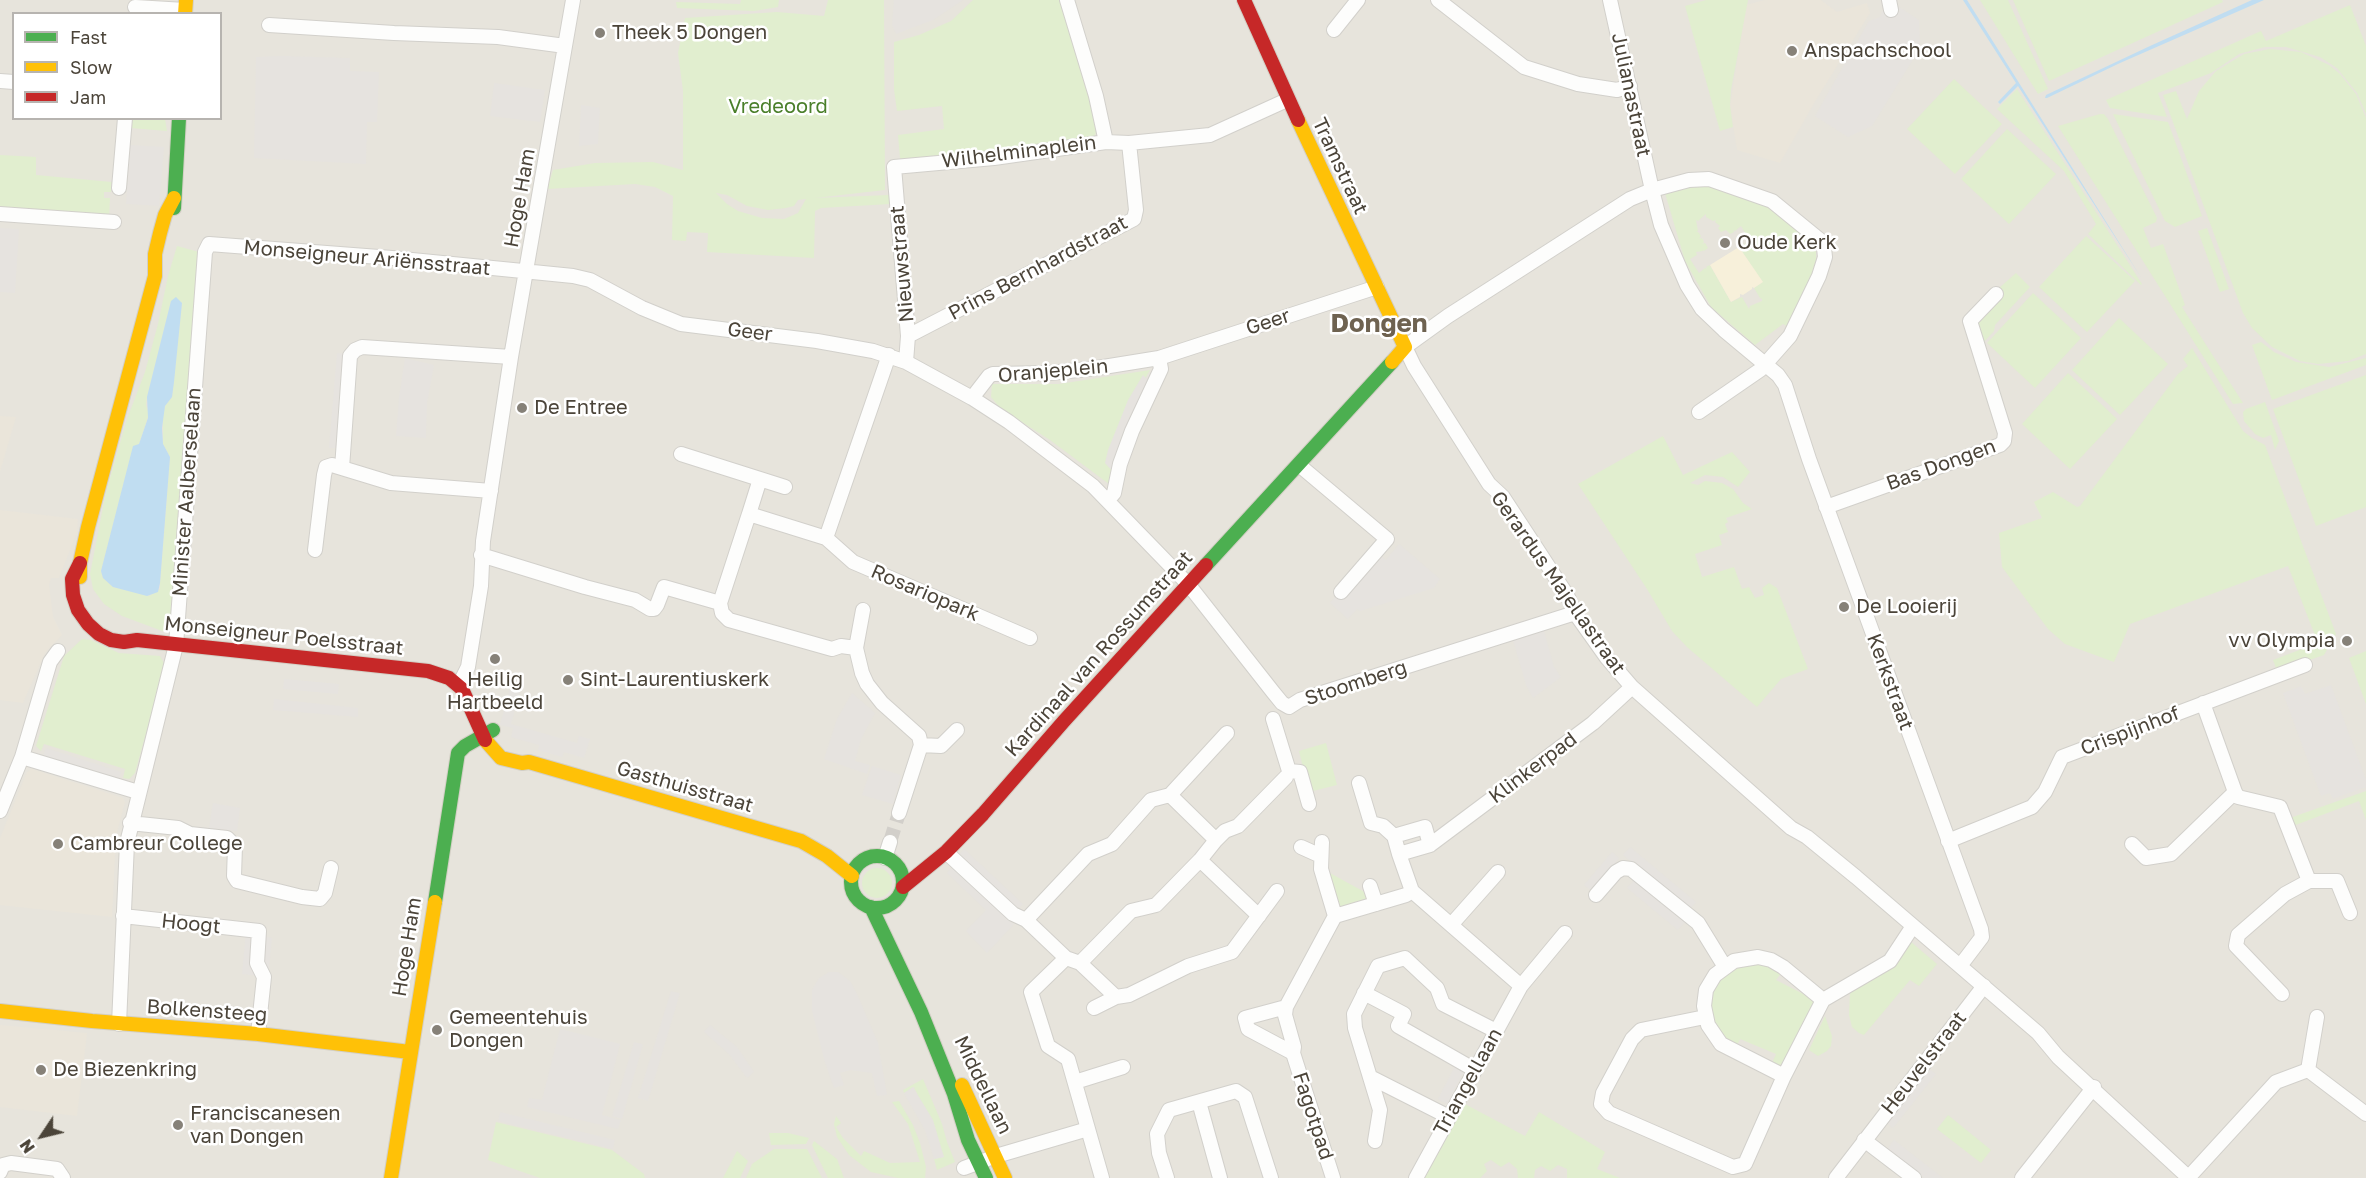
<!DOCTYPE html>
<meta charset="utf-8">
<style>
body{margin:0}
#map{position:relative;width:2366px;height:1178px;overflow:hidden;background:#f4f2ee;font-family:"Golos Text",sans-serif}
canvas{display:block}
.legend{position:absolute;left:12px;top:12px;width:210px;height:108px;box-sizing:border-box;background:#fff;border:2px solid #b7b4b0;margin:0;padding:8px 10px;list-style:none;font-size:18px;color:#4b4439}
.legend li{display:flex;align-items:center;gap:12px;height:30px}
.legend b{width:30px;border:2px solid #b7b4b0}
.north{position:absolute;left:12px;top:1106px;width:60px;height:60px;-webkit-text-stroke:4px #fff;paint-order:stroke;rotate:235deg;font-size:16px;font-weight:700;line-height:24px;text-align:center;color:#4b4439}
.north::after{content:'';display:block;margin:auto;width:21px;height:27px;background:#4b4439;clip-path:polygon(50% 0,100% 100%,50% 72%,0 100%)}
</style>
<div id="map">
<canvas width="2366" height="1178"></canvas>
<ul class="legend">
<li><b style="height:8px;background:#4caf50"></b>Fast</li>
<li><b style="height:8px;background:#ffc107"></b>Slow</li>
<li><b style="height:8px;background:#c62828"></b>Jam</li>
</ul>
<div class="north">N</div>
</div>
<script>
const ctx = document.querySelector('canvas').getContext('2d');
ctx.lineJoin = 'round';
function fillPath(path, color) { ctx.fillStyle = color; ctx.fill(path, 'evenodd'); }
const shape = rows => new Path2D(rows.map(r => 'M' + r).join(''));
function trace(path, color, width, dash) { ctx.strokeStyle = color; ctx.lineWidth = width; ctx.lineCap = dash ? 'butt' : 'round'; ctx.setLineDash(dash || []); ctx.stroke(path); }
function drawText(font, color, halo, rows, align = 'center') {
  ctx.font = font + ' "Golos Text",sans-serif'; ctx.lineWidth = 5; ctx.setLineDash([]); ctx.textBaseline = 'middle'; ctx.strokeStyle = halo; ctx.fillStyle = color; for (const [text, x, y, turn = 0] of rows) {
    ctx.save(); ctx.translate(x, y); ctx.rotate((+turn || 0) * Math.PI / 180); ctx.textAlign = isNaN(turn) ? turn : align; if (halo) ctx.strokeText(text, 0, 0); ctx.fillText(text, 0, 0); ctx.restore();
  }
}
fillPath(shape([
 [0,0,2366,0,2366,1178,0,1178],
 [14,14,220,14,220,118,14,118]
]), '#e7e4dc');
fillPath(shape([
 [1765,0,1821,0,1837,12,1867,3,1870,13,1816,100,1780,163,1737,150,1730,105,1746,5],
 [0,416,16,417,0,472],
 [0,510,78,519,77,533,59,578,51,578,49,585,53,617,62,635,45,653,23,703,0,700],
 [32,769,123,798,125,802,116,836,112,917,0,905,0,838,27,772],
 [0,1025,87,1033,77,1116,0,1107]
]), '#eae5da');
fillPath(shape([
 [741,0,779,0,778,7,754,11,677,8,676,2,740,4],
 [828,0,884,0,885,190,815,198,889,195,890,204,821,208,815,211,814,258,707,252,708,233,687,232,686,241,672,240,673,196,655,187,635,184,547,189,553,170,595,163,653,162,683,170,683,91,678,53,685,18,777,12,824,16],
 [716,193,727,195,747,206,768,210,786,208,794,206,798,200,806,199,798,213,784,219,762,218,738,211,727,204],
 [973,0,1060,0,1098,128,1094,137,989,152,904,160,900,158,898,135,944,129,942,106,897,111,894,90,894,42,919,35,951,21],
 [1706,0,1748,0,1731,90,1730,105,1733,127,1720,131,1685,6],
 [1980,0,2008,0,2048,89,2038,94],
 [2013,0,2222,0,2223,2,2049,81],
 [2350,5,2366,46,2366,114,2357,93,2337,68,2320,57,2286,47,2265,47,2239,54,2211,73,2158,93,2167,117,2110,108,2106,100,2261,31,2266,41],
 [2270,49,2301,52,2329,65,2340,74,2356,94,2366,118,2366,354,2348,361,2318,364,2300,361,2272,347,2252,328,2243,313,2163,95,2176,91,2187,119,2199,91,2216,71,2244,54],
 [1954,79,2002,124,1955,174,1907,129],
 [2017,89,2142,284,2141,285,2088,234,2096,224,2064,171,1997,109],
 [2100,114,2104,114,2108,119,2157,218,2156,222,2143,228,2151,248,2163,244,2185,305,2182,307,2243,403,2233,404,2058,126],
 [2113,114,2168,122,2202,216,2175,227,2165,221],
 [130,119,165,119,167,131,130,128],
 [2007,129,2056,174,2009,224,1961,179],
 [0,155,36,157,36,175,112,182,111,192,104,192,104,198,110,198,109,218,0,210],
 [1698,185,1716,186,1760,199,1811,241,1816,252,1816,266,1792,329,1783,324,1755,345,1711,307,1685,261,1665,193,1665,190],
 [1706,214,1706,217,1713,221,1716,220,1715,222,1720,226,1718,228,1721,232,1726,230,1730,234,1734,232,1733,230,1735,231,1741,226,1750,241,1744,244,1744,246,1743,245,1739,247,1762,282,1754,288,1760,298,1762,299,1762,301,1750,306,1749,309,1742,297,1731,302,1710,265,1706,267,1707,269,1705,268,1699,273,1690,259,1697,255,1696,252,1703,251,1702,249,1704,251,1708,248,1705,243,1702,244,1704,242,1702,238,1699,239,1701,236,1698,232,1696,232,1698,231,1696,220,1698,221],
 [2207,228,2229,289,2220,292,2198,231],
 [2086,236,2135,281,2087,332,2039,287],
 [177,246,199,252,170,627,165,632,122,616,104,604,93,589,90,574,106,492,127,419,145,372,158,324,168,276],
 [171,301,182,303,172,397,165,406,163,415,163,444,170,457,160,583,160,589,149,596,113,587,103,578,101,571,133,447,139,444,149,414,146,405,147,397],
 [2016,273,2030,287,1995,325,1994,331,1982,344,1976,321,1998,289],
 [2033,293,2081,338,2035,388,1987,343],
 [2119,318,2168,364,2120,415,2072,370],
 [2261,342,2274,352,2296,362,2329,367,2366,358,2366,365,2272,400,2252,345],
 [2192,348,2243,431,2252,438,2265,445,2336,634,2324,655,2280,670,2276,668,2273,660,2318,643,2288,566,2130,624,2114,662,2065,644,2048,629,2002,567,1999,533,2042,518,2034,502,2053,492,2077,507,2080,506,2178,374,2188,366,2183,359],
 [1150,370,1135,397,1115,449,1109,484,1050,440,1000,408,991,397,992,384,1059,384],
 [2068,373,2117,419,2070,469,2022,424],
 [2366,375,2366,507,2316,526,2273,409],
 [2265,402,2279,441,2275,450,2271,435,2263,438,2255,434,2244,421,2243,412,2246,409],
 [1663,436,1683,475,1732,452,1750,472,1738,487,1723,477,1705,475,1690,483,1698,485,1705,481,1722,483,1733,489,1743,503,1752,509,1726,518,1728,522,1725,524,1728,532,1719,535,1722,545,1695,554,1702,577,1734,567,1742,589,1749,587,1755,598,1764,595,1762,588,1769,583,1777,588,1808,669,1781,679,1757,707,1687,647,1672,631,1647,589,1578,484],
 [82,639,91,640,119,653,160,656,165,665,135,773,129,779,123,778,125,769,44,744,41,751,36,746,64,656],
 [2366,651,2366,704,2349,658],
 [1326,743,1337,785,1309,792,1299,751],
 [2366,791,2366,820,2359,801,2293,826,2290,818],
 '862 883a15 15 0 1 1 30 0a15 15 0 1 1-30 0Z',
 [1328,872,1370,895,1372,901,1338,911],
 [1911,942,1937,964,1919,986,1910,980,1864,1035,1859,1033,1852,1027,1849,1015,1850,992,1895,964],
 [1750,962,1770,965,1782,972,1776,980,1813,999,1815,1007,1785,1062,1778,1066,1772,1063,1776,1054,1740,1039,1736,1048,1730,1044,1715,1029,1709,1006,1718,979,1732,967],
 [1825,1016,1832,1036,1831,1046,1827,1051,1818,1056,1809,1050],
 [923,1079,942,1124,947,1142,955,1162,937,1170,934,1159,944,1157,914,1087,904,1093,903,1090],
 [899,1101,913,1125,920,1143,926,1167,925,1178,898,1178,871,1172,849,1155,837,1137,834,1124,836,1116,841,1123,836,1127,843,1138,861,1156,864,1151,890,1163,920,1162,908,1124,892,1102],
 [1463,1103,1525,1136,1539,1112,1605,1152,1597,1169,1620,1178,1567,1178,1567,1169,1558,1165,1550,1171,1541,1166,1535,1170,1534,1178,1518,1178,1517,1169,1509,1162,1501,1167,1491,1160,1484,1164,1487,1171,1480,1178,1423,1178],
 [1948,1115,1991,1150,1981,1163,1937,1129],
 [496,1122,612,1150,644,1174,645,1178,540,1178,488,1160],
 [769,1133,788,1133,809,1138,806,1144,771,1145],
 [814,1141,837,1159,844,1178,828,1178,812,1145],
 [774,1149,807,1149,822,1178,746,1178,752,1164],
 [737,1151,748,1161,740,1178,723,1178]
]), '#e1eecf');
fillPath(shape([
 [1739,247,1763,282,1754,288,1752,287,1752,289,1743,295,1740,294,1740,297,1731,302,1710,265]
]), '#f7f0da');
fillPath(shape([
 [894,0,963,0,933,20,896,34,892,25],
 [1899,7,1919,20,1920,48,1872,126,1848,137,1815,116,1869,21,1880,17,1882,11],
 [281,56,350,58,350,71,379,72,377,122,367,122,366,164,254,158,256,57],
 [494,83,545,90,540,122,490,116],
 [581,105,600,108,598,144,579,146],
 [130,145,164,147,159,206,126,204],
 [0,228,19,229,15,293,0,292],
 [337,353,346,354,339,448,329,448],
 [405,358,434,365,427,403,426,438,396,436,399,398],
 [1143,375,1150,382,1113,472,1105,463,1108,450,1128,400],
 [1399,544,1440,579,1434,588,1360,611,1357,609,1348,619,1330,603,1336,596,1340,599,1379,554,1386,560],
 [1544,631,1554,667,1561,677,1533,698,1526,685,1513,640],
 [284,679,339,684,338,694,283,689],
 [2331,685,2366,780,2366,787,2333,799,2330,793,2321,796,2283,693,2301,686,2305,694],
 [510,688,520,691,511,724,577,743,579,736,590,739,584,758,564,752,562,757,538,750,539,745,511,737,513,728,500,725],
 [852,693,875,713,861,739,855,761,870,765,867,774,824,759,837,719],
 [274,699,358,708,358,717,273,710],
 [46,748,121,772,119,780,43,756],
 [872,766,901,775,893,804,862,795],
 [213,803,240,808,237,831,209,828],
 [1630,847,1696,902,1689,910,1623,855],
 [964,849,1023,904,1016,911,958,856],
 [1612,852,1619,858,1592,891,1584,885],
 [953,866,1014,924,987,953,966,931,986,910,947,873],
 [1634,880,1685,922,1678,930,1627,888],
 [246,932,272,938,268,977,242,974],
 [829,972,838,972,850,981,857,994,878,1043,887,1095,877,1096,872,1073,850,1070,840,1073,844,1085,834,1088,824,1059,812,1011,812,990,819,978],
 [671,991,680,993,648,1101,638,1098],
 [710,1025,737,1047,754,1072,747,1078,729,1054,704,1032],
 [560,1029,620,1044,602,1115,621,1120,618,1129,527,1107,529,1098,542,1100],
 [634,1042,643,1044,622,1119,612,1116],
 [1455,1066,1464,1071,1447,1104,1438,1099],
 [1928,1068,1936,1074,1893,1128,1886,1122],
 [913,1087,933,1120,944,1157,934,1159,925,1130,904,1093],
 [500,1112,615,1140,613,1149,498,1121],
 [1894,1140,1943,1178,1924,1178,1887,1149]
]), '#e6e3df');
fillPath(shape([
 [1963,0,1967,0,2142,279,2018,86,2000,104,1998,102,2016,83],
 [2252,0,2264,0,2120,63,2047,98,2045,98,2046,95,2150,46],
 [176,297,182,303,174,382,172,397,165,406,162,428,163,444,170,457,160,583,158,592,147,596,113,587,103,578,101,571,133,446,139,444,148,418,147,397,171,301]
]), '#c0ddf1');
trace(shape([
 [890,842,899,813]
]), '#d2cfca', 14, [14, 7]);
const street = shape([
 [1438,0,1524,67,1578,84,1617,90,1630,86],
 [1610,0,1652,190,1661,225,1687,285,1702,309,1724,330,1778,375,1785,385,1809,459,1981,929,1982,937,1960,966],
 [1889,0,1891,10],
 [135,7,185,10],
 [269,25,394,33,498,37,565,46],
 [1334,30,1358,0],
 [0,81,14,82],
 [1106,142,1129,143,1210,135,1287,100],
 [119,188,125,118],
 [0,214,114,222],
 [908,336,1134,219,1136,210,1129,143],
 [1159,358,1377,287],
 [906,362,908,336,894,167,994,158,1106,142,1096,96,1067,0],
 [972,398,989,376,993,374,1050,373,1097,368,1159,358,1161,369,1132,431,1120,464,1114,493,1108,500],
 [1699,412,1760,370,1790,336,1819,276,1825,257,1824,248,1821,241,1772,201,1709,179,1689,180,1652,190,1630,199,1448,316,1405,347,1414,366,1489,484,1503,497,1567,595,1575,613,1607,658,1632,687,1791,828,1807,837,1856,877,2038,1033,2058,1057,2189,1178],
 [681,454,785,487],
 [1299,465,1387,539,1341,592],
 [342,468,350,356,355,350,362,347,511,357],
 [1826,507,2000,445,2004,441,2005,433,1970,321,1996,294],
 [749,514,760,479],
 [826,538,889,355],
 [315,550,324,475,326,467,332,465,391,483,491,491],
 [481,555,585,587,635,600,650,609,654,609,657,605,664,587,720,603],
 [863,610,856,648,862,673,867,684,882,703,919,736,921,745,899,813],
 [856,648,841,646,832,649,729,620,722,613,720,603,749,514,826,538,853,562,1030,638],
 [459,685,468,667,481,586,483,541,511,357,573,0],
 [1273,719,1289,771,1300,772,1309,804],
 [921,745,941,746,957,730],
 [22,757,138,792],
 [1359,783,1371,823,1383,826,1394,836,1399,854],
 [2235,792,2238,797,2280,807,2309,881,2285,894,2238,935,2236,946,2282,994],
 [1170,795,1216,840,1200,860,1259,916],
 [0,811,22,757,50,662,58,651],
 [130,823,178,828,190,834,227,838,235,846,234,876,237,881,302,897,320,899,325,893,331,868],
 [1394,836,1425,827,1430,845],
 [1216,840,1225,831,1238,826,1286,777],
 [1948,841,2032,807,2045,792,2062,757,2305,665],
 [1322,842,1321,869,1335,916,1406,895,1412,891],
 [2132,844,2146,858,2171,854,2235,792,2203,703],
 [1301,847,1321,856],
 [946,852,1013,914,1026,920],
 [885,858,890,842],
 [2309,881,2337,881,2350,913],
 [1370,886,1376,904],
 [1412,891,1399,854,1430,845,1593,723,1632,687],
 [1412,891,1521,986],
 [1596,895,1616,872,1623,868,1631,869,1698,923,1725,967],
 [123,916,259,931,257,963,264,977,258,1034],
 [1451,925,1498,872],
 [1066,958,1080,963,1116,997,1129,995,1188,966,1232,952,1277,891],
 [1080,963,1131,911,1156,905,1200,860],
 [1364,993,1404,1014,1398,1026,1475,1070],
 [1823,1000,1783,967,1771,960,1758,957,1734,961,1715,975,1706,990,1704,1006,1708,1025,1721,1044,1784,1076,1823,1000,1890,961,1913,926],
 [1286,1007,1285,1015,1294,1047,1293,1053],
 [1094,1008,1116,997],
 [1705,1017,1641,1030,1632,1039,1603,1093,1601,1104,1609,1113,1733,1167,1745,1164,1784,1076],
 [119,1024,127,843,176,645,205,252,209,244,392,258,573,276,590,280,642,308,681,324,817,341,873,351,906,362,972,398,1009,422,1093,486,1188,584,1273,692,1282,703,1289,707,1300,700,1575,613],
 [2308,1070,2317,1017],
 [1370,1077,1449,1117],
 [1075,1082,1123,1067],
 [1199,1102,1220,1178],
 [1088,1129,1068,1059,1048,1046,1031,992,1066,958,1026,920,1088,854,1112,844,1151,800,1170,795,1227,733],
 [1864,1140,1914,1178],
 [1375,1141,1380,1110,1355,1028,1354,1014,1378,966,1405,958,1437,988,1443,1004,1496,1031],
 [964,1168,996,1156,1088,1129,1102,1178],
 [0,1172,3,1165,11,1163,57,1169,63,1178],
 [1167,1178,1159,1153,1157,1134,1169,1110,1236,1091,1245,1097,1271,1178],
 [1333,1178,1293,1053,1248,1029,1245,1018,1286,1007,1335,916],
 [1416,1178,1521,986,1565,933],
 [1836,1178,1984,986],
 [2022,1178,2094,1087],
 [2188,1178,2276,1082,2308,1070,2366,1114]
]);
const fast = shape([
 [174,208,179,118],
 [1206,565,1392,362],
 '851 882a26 26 0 1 1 52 0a26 26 0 1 1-52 0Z',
 [435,902,458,753,465,746,493,730],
 [871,907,921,1012,954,1094,968,1140,986,1178]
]);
const slow = shape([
 [185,14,186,0],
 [1298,120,1405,347,1392,362],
 [80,577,80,563,88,527,155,276,155,254,160,233,165,215,174,198],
 [485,740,501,758,522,763,529,762,801,841,827,856,852,876],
 [0,1011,92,1021,258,1034,410,1052],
 [962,1085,1005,1178],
 [391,1178,435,902]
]);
const jam = shape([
 [1244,0,1298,120],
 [80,563,72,579,73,595,78,610,88,624,99,634,111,640,124,642,137,640,428,671,449,678,462,689,485,740],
 [903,887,946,852,983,814,1064,721,1206,565]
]);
trace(street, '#d2d0cb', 16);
trace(fast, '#d3cfc5', 16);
trace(slow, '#d3cfc5', 16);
trace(jam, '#d3cfc5', 16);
trace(street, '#fdfdfc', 14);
trace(fast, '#4caf50', 14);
trace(slow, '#ffc107', 14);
trace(jam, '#c62828', 14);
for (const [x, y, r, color] of [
 [600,33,6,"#868178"],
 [1792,51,6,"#868178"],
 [1725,243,6,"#868178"],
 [522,408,6,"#868178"],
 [1844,607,6,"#868178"],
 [2347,641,6,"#868178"],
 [495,659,6,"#868178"],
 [568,680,6,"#868178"],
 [58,844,6,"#868178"],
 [437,1030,6,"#868178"],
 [41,1070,6,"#868178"],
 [178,1125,6,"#868178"]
]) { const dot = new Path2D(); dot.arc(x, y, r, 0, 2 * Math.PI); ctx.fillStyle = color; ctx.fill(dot); trace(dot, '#fff', 2); }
drawText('20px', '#4b4439', '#fff', [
 ["Theek 5 Dongen",612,33],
 ["Anspachschool",1804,51],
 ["Oude Kerk",1737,243],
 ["De Entree",534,408],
 ["De Looierij",1856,607],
 ["vv Olympia",2335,641,"right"],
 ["Heilig",495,680,"center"],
 ["Hartbeeld",495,703,"center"],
 ["Sint-Laurentiuskerk",580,680],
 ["Cambreur College",70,844],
 ["Gemeentehuis",449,1018],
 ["Dongen",449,1041],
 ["De Biezenkring",53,1070],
 ["Franciscanesen",190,1114],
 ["van Dongen",190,1137]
], 'left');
drawText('20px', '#4b4439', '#fff', [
 ["Julianastraat",1631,95,78],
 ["Wilhelminaplein",1019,152,-7],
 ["Tramstraat",1340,166,65],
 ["Hoge Ham",520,198,-80],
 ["Monseigneur Ariënsstraat",367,258,5],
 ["Nieuwstraat",902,264,-95],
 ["Prins Bernhardstraat",1038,268,-28],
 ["Geer",1268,322,-18],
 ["Geer",750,332,7],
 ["Oranjeplein",1053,371,-5],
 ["Bas Dongen",1941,465,-20],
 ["Minister Aalberselaan",187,492,-86],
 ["Gerardus Majellastraat",1558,583,55],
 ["Rosariopark",925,593,23],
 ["Monseigneur Poelsstraat",284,636,6],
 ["Kardinaal van Rossumstraat",1099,654,-48],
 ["Kerkstraat",1890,682,70],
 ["Stoomberg",1356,683,-18],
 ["Crispijnhof",2130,731,-21],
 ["Klinkerpad",1533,768,-37],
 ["Gasthuisstraat",685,787,16],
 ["Hoogt",191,924,6],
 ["Hoge Ham",407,947,-81],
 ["Bolkensteeg",207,1011,4],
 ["Heuvelstraat",1924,1063,-52],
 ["Triangellaan",1468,1082,-61],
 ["Middellaan",983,1085,64],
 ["Fagotpad",1313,1116,72]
]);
drawText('20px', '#4a7f2a', '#fff', [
 ["Vredeoord",778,107]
]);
drawText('bold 26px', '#6e6250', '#fff', [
 ["Dongen",1379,324]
]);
</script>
